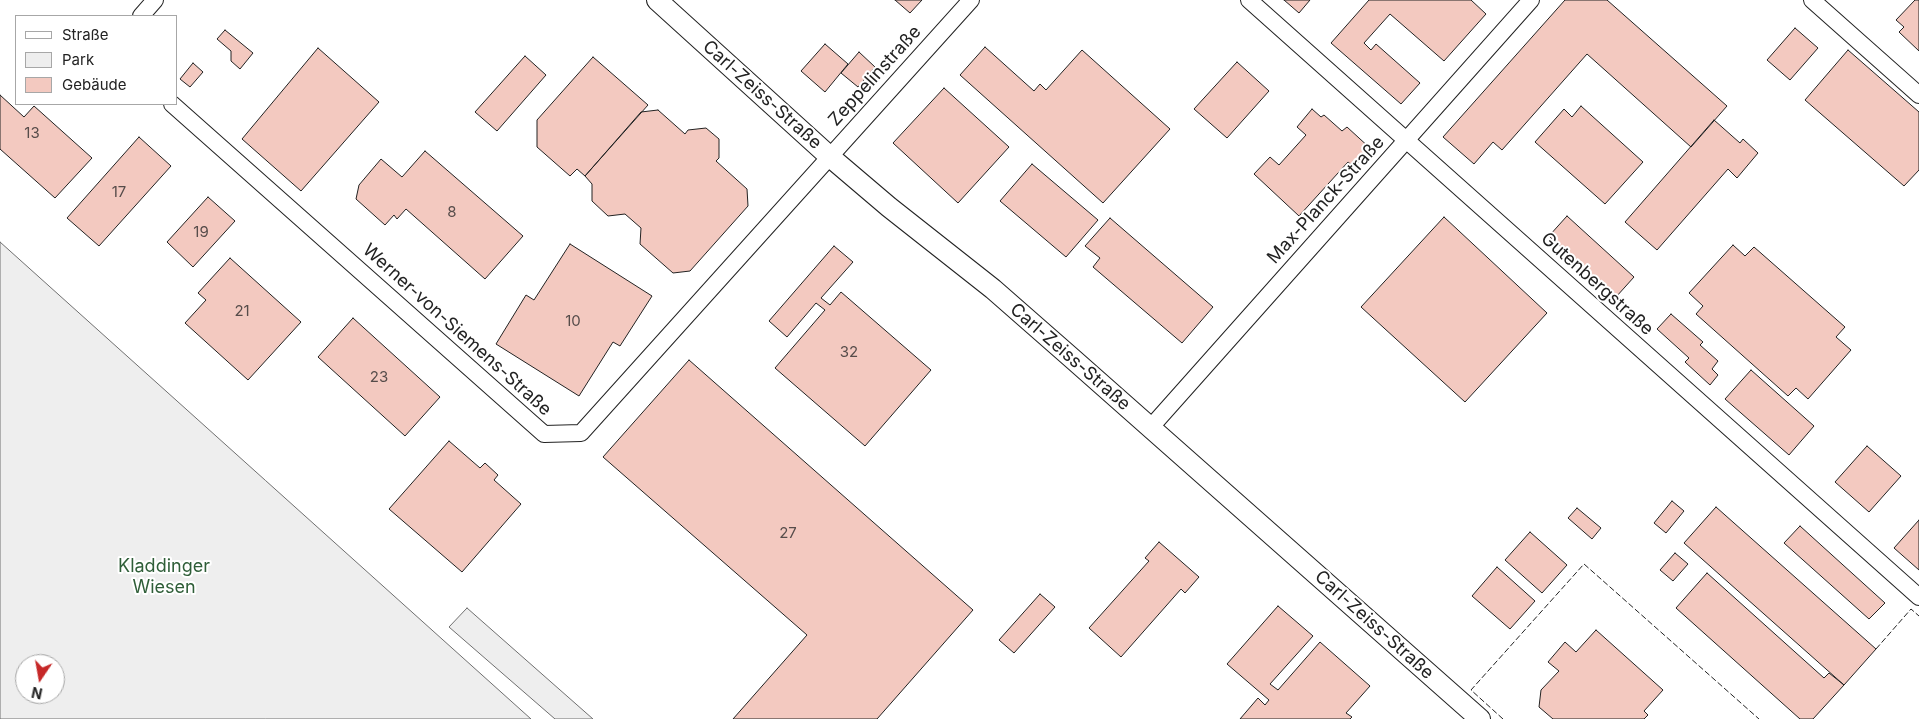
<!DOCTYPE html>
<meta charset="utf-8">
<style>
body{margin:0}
#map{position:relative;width:1919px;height:719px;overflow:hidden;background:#fff;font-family:Inter,sans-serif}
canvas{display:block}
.legend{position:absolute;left:15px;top:15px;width:162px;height:90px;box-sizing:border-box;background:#fff;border:1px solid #a7a7a7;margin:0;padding:6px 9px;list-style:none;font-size:15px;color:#222}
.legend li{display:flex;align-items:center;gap:10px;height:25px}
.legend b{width:25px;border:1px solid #a7a7a7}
.north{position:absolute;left:15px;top:654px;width:50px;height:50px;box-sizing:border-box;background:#fff;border:1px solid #a7a7a7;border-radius:50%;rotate:192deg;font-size:14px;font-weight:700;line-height:20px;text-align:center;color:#222}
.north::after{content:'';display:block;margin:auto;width:18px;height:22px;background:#c62828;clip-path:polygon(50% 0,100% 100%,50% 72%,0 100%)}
</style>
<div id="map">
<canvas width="1919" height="719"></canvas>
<ul class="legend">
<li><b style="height:6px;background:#fff"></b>Straße</li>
<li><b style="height:14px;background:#eee"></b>Park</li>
<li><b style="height:14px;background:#f3c9c0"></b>Gebäude</li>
</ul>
<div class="north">N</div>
</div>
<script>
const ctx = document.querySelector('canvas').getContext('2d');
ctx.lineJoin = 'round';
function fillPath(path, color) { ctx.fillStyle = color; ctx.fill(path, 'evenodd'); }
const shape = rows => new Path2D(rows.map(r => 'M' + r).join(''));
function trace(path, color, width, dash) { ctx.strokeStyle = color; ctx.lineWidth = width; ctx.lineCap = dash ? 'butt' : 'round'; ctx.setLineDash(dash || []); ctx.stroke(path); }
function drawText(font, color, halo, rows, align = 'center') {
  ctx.font = font + ' Inter,sans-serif'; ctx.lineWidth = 4; ctx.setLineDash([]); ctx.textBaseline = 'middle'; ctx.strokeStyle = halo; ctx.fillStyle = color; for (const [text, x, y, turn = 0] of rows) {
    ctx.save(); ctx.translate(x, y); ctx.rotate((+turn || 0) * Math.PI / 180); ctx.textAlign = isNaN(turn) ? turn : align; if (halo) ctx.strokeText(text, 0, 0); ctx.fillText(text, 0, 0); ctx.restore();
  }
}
const green = shape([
 [0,242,531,719,0,719,0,242],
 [25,664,55,664,55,694,25,694,25,664],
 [467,608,593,719,555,719,449,627,467,608]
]);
fillPath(green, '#eee');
trace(green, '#6f6f6f', 1);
const building = shape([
 [895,0,922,0,910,13,895,0],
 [1284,0,1310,0,1299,13,1284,0],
 [1369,0,1471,0,1486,14,1444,61,1390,14,1364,43,1371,50,1376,44,1420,83,1401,104,1331,43,1369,0],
 [1565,0,1607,0,1727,106,1691,147,1587,54,1502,150,1493,142,1474,164,1443,137,1565,0],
 [1915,0,1919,0,1919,51,1899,32,1904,27,1896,20,1915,0],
 [1795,28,1818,48,1790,80,1767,60,1795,28],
 [225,30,253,53,240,69,231,61,231,51,217,39,225,30],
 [825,44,848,64,825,92,801,71,825,44],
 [985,47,1034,91,1040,84,1046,90,1082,50,1170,129,1103,203,960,75,985,47],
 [318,48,379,102,301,191,242,139,318,48],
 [1848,50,1919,112,1919,170,1904,186,1805,100,1848,50],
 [859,52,875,67,858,87,841,73,859,52],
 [525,56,546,75,497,131,475,112,525,56],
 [593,57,648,105,585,176,577,169,570,176,537,147,537,120,593,57],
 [1237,62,1269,91,1227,138,1194,109,1237,62],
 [193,63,203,72,190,87,180,79,193,63],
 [944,88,1009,147,958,203,893,143,944,88],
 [0,95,24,117,34,106,92,158,55,198,0,149,0,95],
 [1581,106,1643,162,1605,204,1535,142,1564,109,1572,117,1581,106],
 [1312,109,1321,117,1324,115,1342,131,1347,127,1371,149,1354,167,1348,162,1299,216,1254,174,1270,157,1279,165,1306,135,1297,127,1312,109],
 [658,110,685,134,688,130,706,128,719,139,719,158,716,161,747,189,748,206,690,271,673,273,640,244,641,228,625,214,608,216,592,201,592,184,585,176,641,112,658,110],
 [1714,120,1740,143,1743,139,1758,153,1737,178,1728,169,1657,250,1625,222,1714,120],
 [139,137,171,166,99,246,67,218,139,137],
 [425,151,523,236,485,279,406,209,397,219,394,215,385,225,356,199,359,185,381,159,402,177,425,151],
 [1032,164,1098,220,1066,257,1000,201,1032,164],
 [208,197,235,221,193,267,167,242,208,197],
 [1567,216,1634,277,1616,297,1549,236,1567,216],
 [1444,217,1547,313,1465,402,1361,307,1444,217],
 [1110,218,1213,307,1182,343,1093,267,1100,258,1085,246,1110,218],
 [570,244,652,296,620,346,613,342,579,396,496,344,526,295,534,300,570,244],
 [1733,245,1745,256,1754,247,1845,327,1836,337,1851,350,1808,399,1796,388,1788,396,1696,314,1703,306,1689,293,1733,245],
 [834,246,853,262,821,298,830,305,841,292,931,370,865,446,775,368,825,310,816,303,787,337,769,321,834,246],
 [230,258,301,322,248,380,185,323,206,300,198,293,230,258],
 [1671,314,1703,342,1700,345,1718,361,1712,369,1718,375,1710,385,1685,362,1689,358,1657,329,1671,314],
 [353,318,440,397,405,436,318,357,353,318],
 [689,360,973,610,877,719,733,719,807,635,603,457,689,360],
 [1751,370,1814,426,1789,455,1725,399,1751,370],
 [449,441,480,468,485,463,498,475,494,480,521,504,462,572,389,509,449,441],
 [1867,446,1901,476,1869,512,1835,482,1867,446],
 [1672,501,1684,511,1666,533,1654,523,1672,501],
 [1716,507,1876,649,1844,685,1684,543,1716,507],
 [1577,508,1601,528,1592,539,1568,518,1577,508],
 [1919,520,1919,570,1894,548,1919,520],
 [1800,526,1885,603,1869,619,1784,543,1800,526],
 [1530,532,1567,565,1542,593,1505,560,1530,532],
 [1159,542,1199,577,1185,593,1181,589,1121,657,1089,628,1149,561,1145,558,1159,542],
 [1675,553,1688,564,1673,581,1660,570,1675,553],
 [1497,567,1535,601,1510,629,1472,596,1497,567],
 [1707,573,1824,678,1829,673,1844,685,1813,719,1800,719,1676,608,1707,573],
 [1040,594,1055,607,1014,653,999,640,1040,594],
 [1278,606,1313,636,1270,684,1278,690,1320,642,1370,686,1346,713,1352,717,1350,719,1240,719,1258,698,1265,705,1269,700,1227,664,1278,606],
 [1596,630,1663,690,1644,711,1648,715,1644,719,1553,719,1539,707,1541,690,1559,671,1548,662,1565,642,1576,652,1596,630]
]);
fillPath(building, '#f3c9c0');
trace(building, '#222', 1);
const minor = shape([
 [1249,0,1919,597],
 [1812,0,1919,95],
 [141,16,155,0],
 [172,104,544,434,581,433,971,0],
 [1151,427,1531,0]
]);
const major = shape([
 [657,0,829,156,889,207,993,289,1074,360,1480,719]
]);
trace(minor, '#222', 18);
trace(major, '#222', 22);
trace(minor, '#fff', 16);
trace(major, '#fff', 20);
trace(shape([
 [1876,649,1911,609,1919,616],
 [1503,719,1471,690,1584,564,1759,719]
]), '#222', 1, [6, 2.5]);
drawText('15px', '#564c4a', null, [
 ["13",32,133],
 ["17",119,192],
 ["8",452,212],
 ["19",201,232],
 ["21",242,311],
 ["10",573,321],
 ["32",849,352],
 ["23",379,377],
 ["27",788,533]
]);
drawText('18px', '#222', '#fff', [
 ["Zeppelinstraße",875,76,-48],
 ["Carl-Zeiss-Straße",762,95,42],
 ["Max-Planck-Straße",1326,200,-48],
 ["Gutenbergstraße",1597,284,42],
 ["Werner-von-Siemens-Straße",457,330,42],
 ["Carl-Zeiss-Straße",1070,357,41],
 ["Carl-Zeiss-Straße",1374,625,42]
]);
drawText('18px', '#2f5e38', '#fff', [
 ["Kladdinger",164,567],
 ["Wiesen",164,588]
]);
</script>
